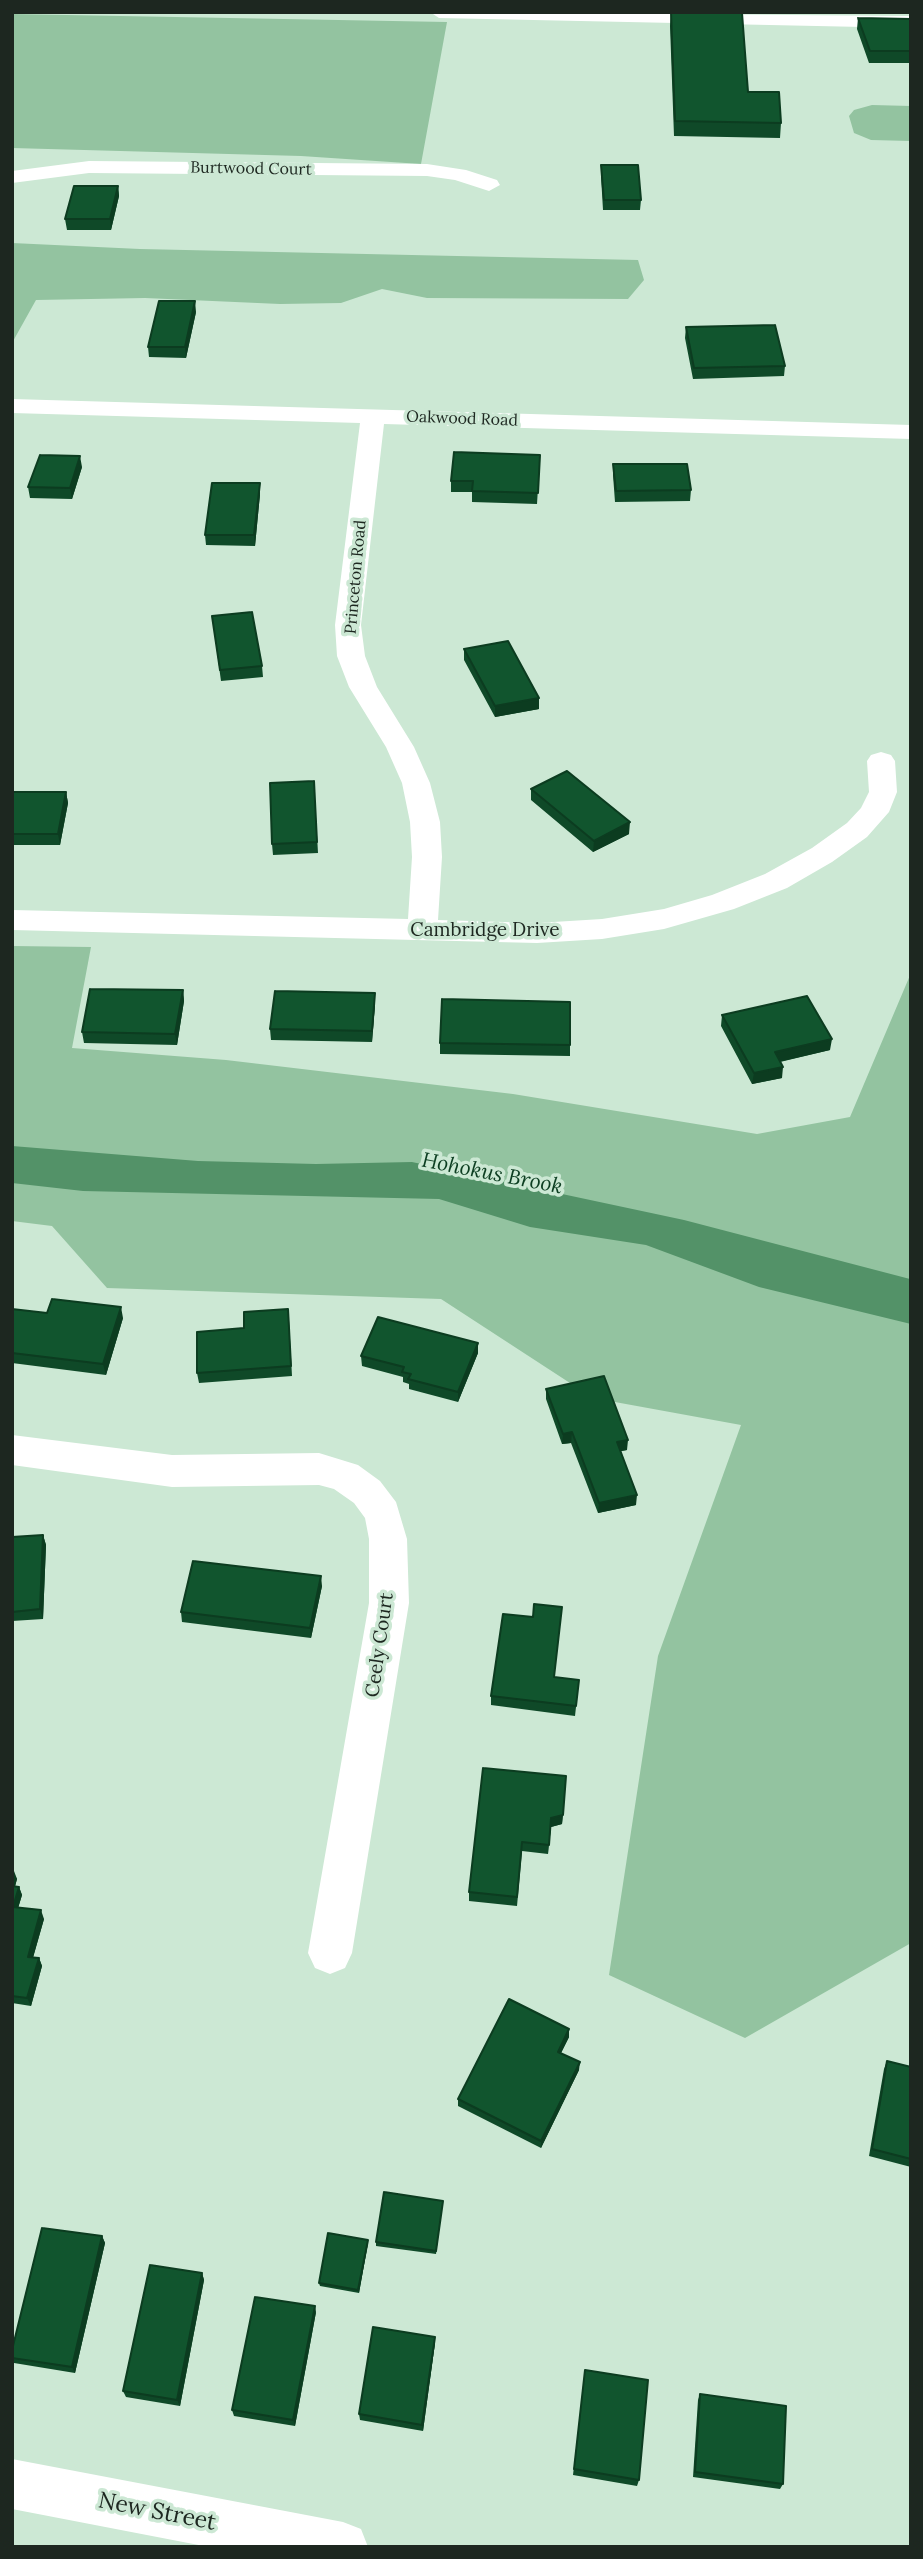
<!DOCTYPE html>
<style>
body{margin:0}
#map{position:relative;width:923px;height:2559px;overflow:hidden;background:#cce8d4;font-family:Lora,serif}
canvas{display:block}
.frame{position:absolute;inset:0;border:14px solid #1d2720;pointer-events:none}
</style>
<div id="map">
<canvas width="923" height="2559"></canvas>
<div class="frame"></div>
</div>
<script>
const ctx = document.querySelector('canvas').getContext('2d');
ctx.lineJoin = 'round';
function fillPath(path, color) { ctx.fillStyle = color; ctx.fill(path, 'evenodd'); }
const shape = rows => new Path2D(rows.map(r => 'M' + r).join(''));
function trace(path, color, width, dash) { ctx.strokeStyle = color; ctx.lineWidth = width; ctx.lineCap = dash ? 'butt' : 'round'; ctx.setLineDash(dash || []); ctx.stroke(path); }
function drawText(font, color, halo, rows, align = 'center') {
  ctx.font = font + ' Lora,serif'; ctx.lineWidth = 7; ctx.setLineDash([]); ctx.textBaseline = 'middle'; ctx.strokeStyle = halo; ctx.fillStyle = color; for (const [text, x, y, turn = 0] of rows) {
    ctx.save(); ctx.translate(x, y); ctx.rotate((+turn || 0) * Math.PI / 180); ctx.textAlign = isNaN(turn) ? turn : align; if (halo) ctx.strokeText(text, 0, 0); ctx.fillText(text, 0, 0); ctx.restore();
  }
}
fillPath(shape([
 [12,14,447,22,421,164,301,156,12,148],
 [872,105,911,106,911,141,871,140,854,133,849,116,854,110],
 [12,243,140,249,638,260,644,280,628,299,427,298,382,289,341,303,280,304,145,298,36,300,12,343],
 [12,946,91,947,72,1048,226,1060,513,1094,757,1134,850,1117,911,973,911,1943,745,2038,609,1975,658,1656,741,1425,593,1398,441,1299,107,1288,52,1226,12,1221]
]), '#93c3a0');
fillPath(shape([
 [12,1146,198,1161,316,1164,412,1162,684,1220,910,1279,911,1324,759,1287,646,1245,530,1227,439,1199,83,1191,12,1183]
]), '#539268');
fillPath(shape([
 [430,12,911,16,911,28,439,18,430,12],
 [89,161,427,164,466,170,497,180,500,185,489,191,455,180,427,176,89,173,12,183,12,171,89,161],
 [12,399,911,425,911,439,384,424,361,625,365,656,377,687,414,747,430,783,440,822,442,857,438,920,537,923,602,919,664,909,712,895,765,874,812,848,847,823,861,808,869,792,867,761,871,755,881,752,891,755,895,761,897,792,889,812,867,837,832,862,787,888,734,909,664,929,602,939,537,943,12,930,12,910,408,919,412,857,410,822,402,783,386,747,349,687,337,656,335,625,360,423,12,413,12,399],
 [12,1435,172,1455,319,1453,358,1465,380,1481,396,1502,407,1539,409,1603,352,1953,345,1968,330,1974,315,1968,308,1953,369,1603,369,1539,365,1518,354,1503,334,1489,319,1485,172,1487,12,1465,12,1435],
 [12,2459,343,2522,361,2529,368,2547,209,2547,12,2509,12,2459]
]), '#fff');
fillPath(shape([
 [671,12,748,92,781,123,780,138,674,136,670,26],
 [851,12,911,12,911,13,851,13],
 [858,18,911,19,911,63,869,63,857,29],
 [601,165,641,200,640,210,603,210,601,176],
 [118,186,119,196,111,230,67,230,65,219],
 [196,312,186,358,149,357,148,347],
 [686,327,785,366,784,376,693,379,685,338],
 [540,455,537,504,472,502,472,492,451,492,451,481],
 [613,464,691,490,690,501,615,502,613,475],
 [82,467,72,499,30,498,28,487],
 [260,494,255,546,206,545,205,535],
 [212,616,262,666,263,677,221,681],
 [464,649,539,698,539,709,495,717,464,660],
 [314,781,318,853,273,855,272,844],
 [531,789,629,834,593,852,531,800],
 [12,792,66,792,68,803,60,845,12,845],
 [183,990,184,1001,177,1045,84,1043,82,1032],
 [375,993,375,1004,372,1042,271,1040,270,1029],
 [722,1015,830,1050,780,1062,782,1078,752,1084,721,1026],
 [440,1043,570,1045,570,1056,440,1054],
 [12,1309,47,1313,123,1318,106,1375,12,1363],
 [289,1320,292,1376,199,1383,197,1373,244,1328],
 [478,1343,478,1353,458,1402,409,1389,409,1384,403,1382,403,1377,362,1366,361,1356],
 [546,1389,627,1450,621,1451,636,1505,598,1513,571,1443,562,1444,546,1399],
 [43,1535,46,1545,43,1619,12,1621,12,1537],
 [322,1586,311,1638,182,1622,181,1612],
 [562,1607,554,1677,579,1680,575,1716,491,1705,491,1696,533,1617],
 [566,1776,562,1824,551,1827,548,1854,522,1851,517,1906,469,1901,469,1892],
 [12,1870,17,1879,15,1886,19,1887,22,1895,18,1908,44,1919,33,1957,39,1958,42,1966,31,2006,12,2003],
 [569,2029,569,2037,561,2053,579,2070,541,2148,458,2106,458,2099],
 [887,2061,911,2067,911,2167,869,2156,884,2069],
 [443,2201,436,2254,376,2246,376,2242],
 [102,2236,105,2243,75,2373,14,2363,12,2360,12,2350],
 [368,2243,359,2293,320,2286,319,2283],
 [202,2273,204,2280,180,2406,126,2397,123,2391],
 [316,2312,295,2426,234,2416,232,2410],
 [435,2343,423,2431,360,2420,359,2414],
 [585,2370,639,2480,637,2486,573,2475],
 [700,2394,783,2484,780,2489,693,2477,698,2400]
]), '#0f4928');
fillPath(shape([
 [118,186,119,196,111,230,110,219],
 [195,301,196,312,186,358,185,347],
 [80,456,82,467,72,499,70,488],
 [260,483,260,494,255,546,254,535],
 [539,698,539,709,495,717,495,706],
 [66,792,68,803,60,845,58,834],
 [630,822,629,834,593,852,594,841],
 [183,990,184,1001,177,1045,175,1034],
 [375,993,375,1004,372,1042,372,1031],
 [832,1039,830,1050,774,1063,775,1052],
 [783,1067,782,1078,752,1084,754,1073],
 [121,1307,123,1318,106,1375,103,1364],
 [478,1343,478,1353,458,1402,458,1392],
 [572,1432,571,1443,562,1444,563,1434],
 [628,1440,627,1450,616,1452,617,1442],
 [637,1495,636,1505,598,1513,599,1503],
 [43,1535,46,1545,43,1619,40,1609],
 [321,1576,322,1586,311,1638,310,1628],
 [563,1815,562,1824,551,1827,548,1854,551,1818],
 [14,1871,17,1879,13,1894,12,1876],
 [19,1887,22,1895,16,1915,13,1907],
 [41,1910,44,1919,31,1965,28,1957],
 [39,1958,42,1966,31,2006,27,1998],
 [569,2029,569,2037,558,2059,558,2052],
 [580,2062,579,2070,541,2148,541,2141],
 [102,2236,105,2243,75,2373,72,2367],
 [368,2240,368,2243,359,2293,358,2290],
 [202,2273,204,2280,180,2406,177,2400],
 [315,2306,316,2312,295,2426,293,2420],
 [435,2337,435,2343,423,2431,422,2425]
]), '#0c3c20');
const building = shape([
 [671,12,742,13,748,92,779,92,781,123,675,121,671,12],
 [858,18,911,19,911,51,870,51,858,18],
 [601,165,638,165,641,200,604,200,601,165],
 [74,186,118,186,110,219,65,219,74,186],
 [159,301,195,301,185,347,148,347,159,301],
 [775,325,785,366,694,368,686,327,775,325],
 [454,452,540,455,538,493,472,491,473,481,451,481,454,452],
 [40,455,80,456,70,488,28,487,40,455],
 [613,464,687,464,691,490,616,491,613,464],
 [212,483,260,483,254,535,205,535,212,483],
 [252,612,262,666,220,670,212,616,252,612],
 [508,641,539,698,495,706,464,649,508,641],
 [567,771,630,822,594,841,531,789,567,771],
 [314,781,317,842,272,844,270,783,314,781],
 [12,792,66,792,58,834,12,834,12,792],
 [90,989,183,990,175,1034,82,1032,90,989],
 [275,991,375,993,372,1031,270,1029,275,991],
 [807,996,832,1039,775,1052,783,1067,754,1073,722,1015,807,996],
 [442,999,570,1002,570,1045,440,1043,442,999],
 [52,1299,121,1307,103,1364,12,1353,12,1309,47,1313,52,1299],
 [288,1309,291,1366,197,1373,197,1332,244,1328,244,1312,288,1309],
 [378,1317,478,1343,458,1392,408,1379,411,1374,402,1372,404,1367,361,1356,378,1317],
 [604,1376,628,1440,617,1442,637,1495,599,1503,572,1432,563,1434,546,1389,604,1376],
 [43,1535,40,1609,12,1612,12,1537,43,1535],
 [193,1561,321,1576,310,1628,181,1612,193,1561],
 [534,1604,562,1607,554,1677,579,1680,576,1706,491,1696,503,1614,533,1617,534,1604],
 [483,1768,566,1776,563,1815,551,1818,549,1845,522,1842,517,1897,469,1892,483,1768],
 [12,1886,19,1887,13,1907,41,1910,28,1957,39,1958,27,1998,12,1996,12,1886],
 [509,1999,569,2029,558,2052,580,2062,541,2141,458,2099,509,1999],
 [887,2061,911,2067,911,2159,872,2149,887,2061],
 [384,2192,443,2201,436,2251,376,2242,384,2192],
 [42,2228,102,2236,72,2367,12,2358,12,2350,42,2228],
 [328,2233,368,2240,358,2290,319,2283,328,2233],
 [150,2265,202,2273,177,2400,123,2391,150,2265],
 [255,2297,315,2306,293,2420,232,2410,255,2297],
 [373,2327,435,2337,422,2425,359,2414,373,2327],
 [585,2370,648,2380,639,2480,574,2469,585,2370],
 [700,2394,786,2406,783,2484,695,2472,700,2394]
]);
fillPath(building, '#11552e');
trace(building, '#0c3c20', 2);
drawText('16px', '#1d2720', '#cce8d4', [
 ["Burtwood Court",251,169,1],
 ["Oakwood Road",462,419,2],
 ["Princeton Road",356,577,-85]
]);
drawText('19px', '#1d2720', '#cce8d4', [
 ["Cambridge Drive",485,931],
 ["Ceely Court",380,1645,-82]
]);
drawText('italic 21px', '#0c3e21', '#cce8d4', [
 ["Hohokus Brook",492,1174,11]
]);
drawText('23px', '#1d2720', '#cce8d4', [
 ["New Street",157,2512,11]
]);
</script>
